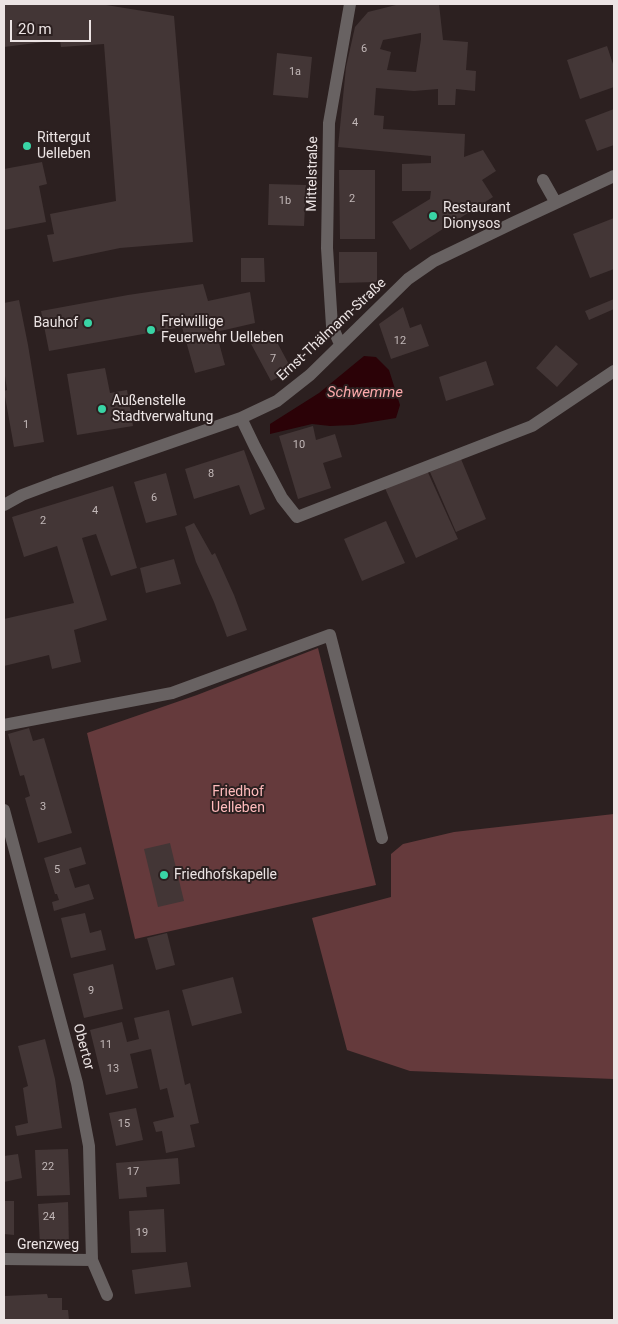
<!DOCTYPE html>
<meta charset="utf-8">
<style>
body{margin:0}
#map{position:relative;width:618px;height:1324px;overflow:hidden;background:#2c2020;font-family:Roboto,sans-serif}
canvas{display:block}
.frame{position:absolute;inset:0;border:5px solid #ece4e4;pointer-events:none}
.scale{position:absolute;left:10px;top:20px;width:81px;height:22px;box-sizing:border-box;border:2px solid #ece4e4;border-top:0;padding-left:6px;font-size:15px;line-height:18px;white-space:nowrap;color:#ece4e4;-webkit-text-stroke:4px #2c2020;paint-order:stroke}
</style>
<div id="map">
<canvas width="618" height="1324"></canvas>
<div class="frame"></div>
<div class="scale">20 m</div>
</div>
<script>
const ctx = document.querySelector('canvas').getContext('2d');
ctx.lineJoin = 'round';
function fillPath(path, color) { ctx.fillStyle = color; ctx.fill(path, 'evenodd'); }
const shape = rows => new Path2D(rows.map(r => 'M' + r).join(''));
function trace(path, color, width, dash) { ctx.strokeStyle = color; ctx.lineWidth = width; ctx.lineCap = dash ? 'butt' : 'round'; ctx.setLineDash(dash || []); ctx.stroke(path); }
function drawText(font, color, halo, rows, align = 'center') {
  ctx.font = font + ' Roboto,sans-serif'; ctx.lineWidth = 4; ctx.setLineDash([]); ctx.textBaseline = 'middle'; ctx.strokeStyle = halo; ctx.fillStyle = color; for (const [text, x, y, turn = 0] of rows) {
    ctx.save(); ctx.translate(x, y); ctx.rotate((+turn || 0) * Math.PI / 180); ctx.textAlign = isNaN(turn) ? turn : align; if (halo) ctx.strokeText(text, 0, 0); ctx.fillText(text, 0, 0); ctx.restore();
  }
}
fillPath(shape([
 [318,648,376,885,135,939,87,733,197,695],
 [614,814,614,1079,410,1071,347,1050,312,918,391,897,391,854,403,844,454,832]
]), '#653a3c');
fillPath(shape([
 [364,356,376,357,389,370,400,405,396,418,353,425,330,426,312,424,270,434,270,424,319,393]
]), '#2b0207');
fillPath(shape([
 [4,4,100,4,174,16,193,242,120,248,53,262,47,235,54,234,50,214,116,201,104,44,61,47,60,40,4,47],
 [400,4,439,4,443,40,468,42,466,70,476,71,475,91,456,89,455,105,438,105,438,89,414,91,376,88,374,115,384,116,383,129,465,134,464,157,483,150,496,171,482,180,493,197,410,250,392,222,430,199,431,191,402,191,402,164,431,163,431,156,338,147,346,67,355,27,368,12],
 [421,33,421,39,416,72,387,70,391,52,380,49,383,40],
 [607,46,614,67,614,87,580,99,567,60],
 [277,53,312,57,308,98,273,95],
 [614,109,614,145,597,151,585,120],
 [42,162,47,184,39,186,46,222,4,230,4,169],
 [339,170,375,170,375,239,340,239],
 [269,184,306,185,304,226,268,225],
 [614,218,614,269,590,278,573,234],
 [339,252,377,252,377,282,339,283],
 [241,258,264,258,265,282,241,282],
 [203,284,208,301,250,292,255,323,216,332,225,365,195,373,182,327,49,351,41,311,128,295],
 [614,299,614,309,589,320,585,311],
 [19,300,28,345,44,442,14,447,4,391,7,390,4,369,4,303],
 [403,307,410,328,421,324,429,346,391,359,379,324],
 [271,331,292,370,271,381,250,342],
 [556,345,578,364,557,387,536,368],
 [486,361,494,385,446,401,439,377],
 [105,368,110,393,127,390,133,426,77,435,67,374],
 [313,426,316,440,335,434,342,457,323,463,331,488,298,499,279,436],
 [244,450,265,509,250,515,239,485,194,499,185,469],
 [461,459,486,519,456,532,430,472],
 [426,468,458,539,416,558,384,486],
 [166,473,177,515,146,523,134,482],
 [113,486,137,568,111,576,96,534,82,538,107,620,74,630,81,662,52,669,49,655,4,666,4,619,74,603,57,546,24,557,12,517],
 [386,521,405,563,362,581,344,539],
 [194,523,212,555,215,553,234,595,247,630,227,637,214,602,196,562,185,527],
 [174,559,181,584,146,593,140,568],
 [29,728,33,741,44,738,72,833,38,843,25,798,30,796,24,775,20,776,8,734],
 [170,843,184,901,158,907,144,849],
 [81,847,86,864,69,869,75,888,89,884,94,899,54,911,52,902,59,900,57,894,55,894,44,858],
 [85,913,90,933,101,930,106,950,71,958,61,918],
 [167,933,175,965,156,970,147,938],
 [113,964,123,1009,84,1018,73,974],
 [233,977,242,1013,192,1026,182,990],
 [169,1010,185,1085,190,1083,199,1123,190,1125,195,1147,166,1153,162,1131,156,1132,153,1122,174,1117,167,1088,160,1090,151,1049,130,1054,138,1088,106,1095,90,1030,122,1022,127,1042,139,1039,134,1018],
 [45,1039,55,1079,62,1128,17,1136,15,1126,28,1123,23,1088,28,1086,18,1046],
 [136,1108,143,1140,116,1146,109,1113],
 [68,1149,70,1195,37,1196,35,1150],
 [18,1154,22,1178,4,1182,4,1156],
 [178,1158,180,1184,146,1187,147,1197,119,1199,116,1163],
 [4,1201,14,1201,14,1235,4,1234],
 [68,1202,69,1245,40,1246,38,1204],
 [164,1209,166,1252,131,1253,129,1211],
 [187,1262,191,1287,135,1294,132,1270],
 [47,1294,48,1298,62,1298,62,1310,68,1310,69,1320,4,1320,4,1296]
]), '#433636');
trace(shape([
 [543,180,556,203],
 [340,344,332,326,327,248,329,123,350,4],
 [241,418,255,447,282,498,297,517,532,426,614,371],
 [4,505,22,495,54,483,241,418,277,401,310,375,408,279,434,261,515,222,614,176],
 [4,725,172,693,330,635,382,838],
 [4,810,77,1083,89,1146,92,1260,107,1295],
 [4,1259,92,1260]
]), '#686262', 12);
for (const [x, y, r, color] of [
 [27,146,5,"#39d4a5"],
 [433,216,5,"#39d4a5"],
 [88,323,5,"#39d4a5"],
 [151,330,5,"#39d4a5"],
 [102,409,5,"#39d4a5"],
 [164,875,5,"#39d4a5"]
]) { const dot = new Path2D(); dot.arc(x, y, r, 0, 2 * Math.PI); ctx.fillStyle = color; ctx.fill(dot); trace(dot, '#2c2020', 2); }
drawText('11px', '#c2b8b8', null, [
 ["6",364,49],
 ["1a",295,72],
 ["4",355,123],
 ["2",352,199],
 ["1b",285,201],
 ["12",400,341],
 ["7",273,359],
 ["1",26,425],
 ["10",299,445],
 ["8",211,474],
 ["6",154,498],
 ["4",95,511],
 ["2",43,521],
 ["3",43,807],
 ["5",57,870],
 ["9",91,991],
 ["11",106,1045],
 ["13",113,1069],
 ["15",124,1124],
 ["22",48,1167],
 ["17",133,1172],
 ["24",49,1217],
 ["19",142,1233]
]);
drawText('14px', '#ece4e4', '#2c2020', [
 ["Rittergut",37,138],
 ["Uelleben",37,154],
 ["Restaurant",443,208],
 ["Dionysos",443,224],
 ["Freiwillige",161,322],
 ["Feuerwehr Uelleben",161,338],
 ["Bauhof",78,323,"right"],
 ["Außenstelle",112,401],
 ["Stadtverwaltung",112,417],
 ["Friedhofskapelle",174,875]
], 'left');
drawText('14px', '#ece4e4', '#2c2020', [
 ["Mittelstraße",313,174,-89],
 ["Ernst-Thälmann-Straße",332,330,-43],
 ["Obertor",83,1047,75],
 ["Grenzweg",48,1245]
]);
drawText('14px', '#ffbbbc', '#2c2020', [
 ["Friedhof",238,792],
 ["Uelleben",238,808]
]);
drawText('italic 15px', '#fba8aa', '#2c2020', [
 ["Schwemme",365,393]
]);
</script>
